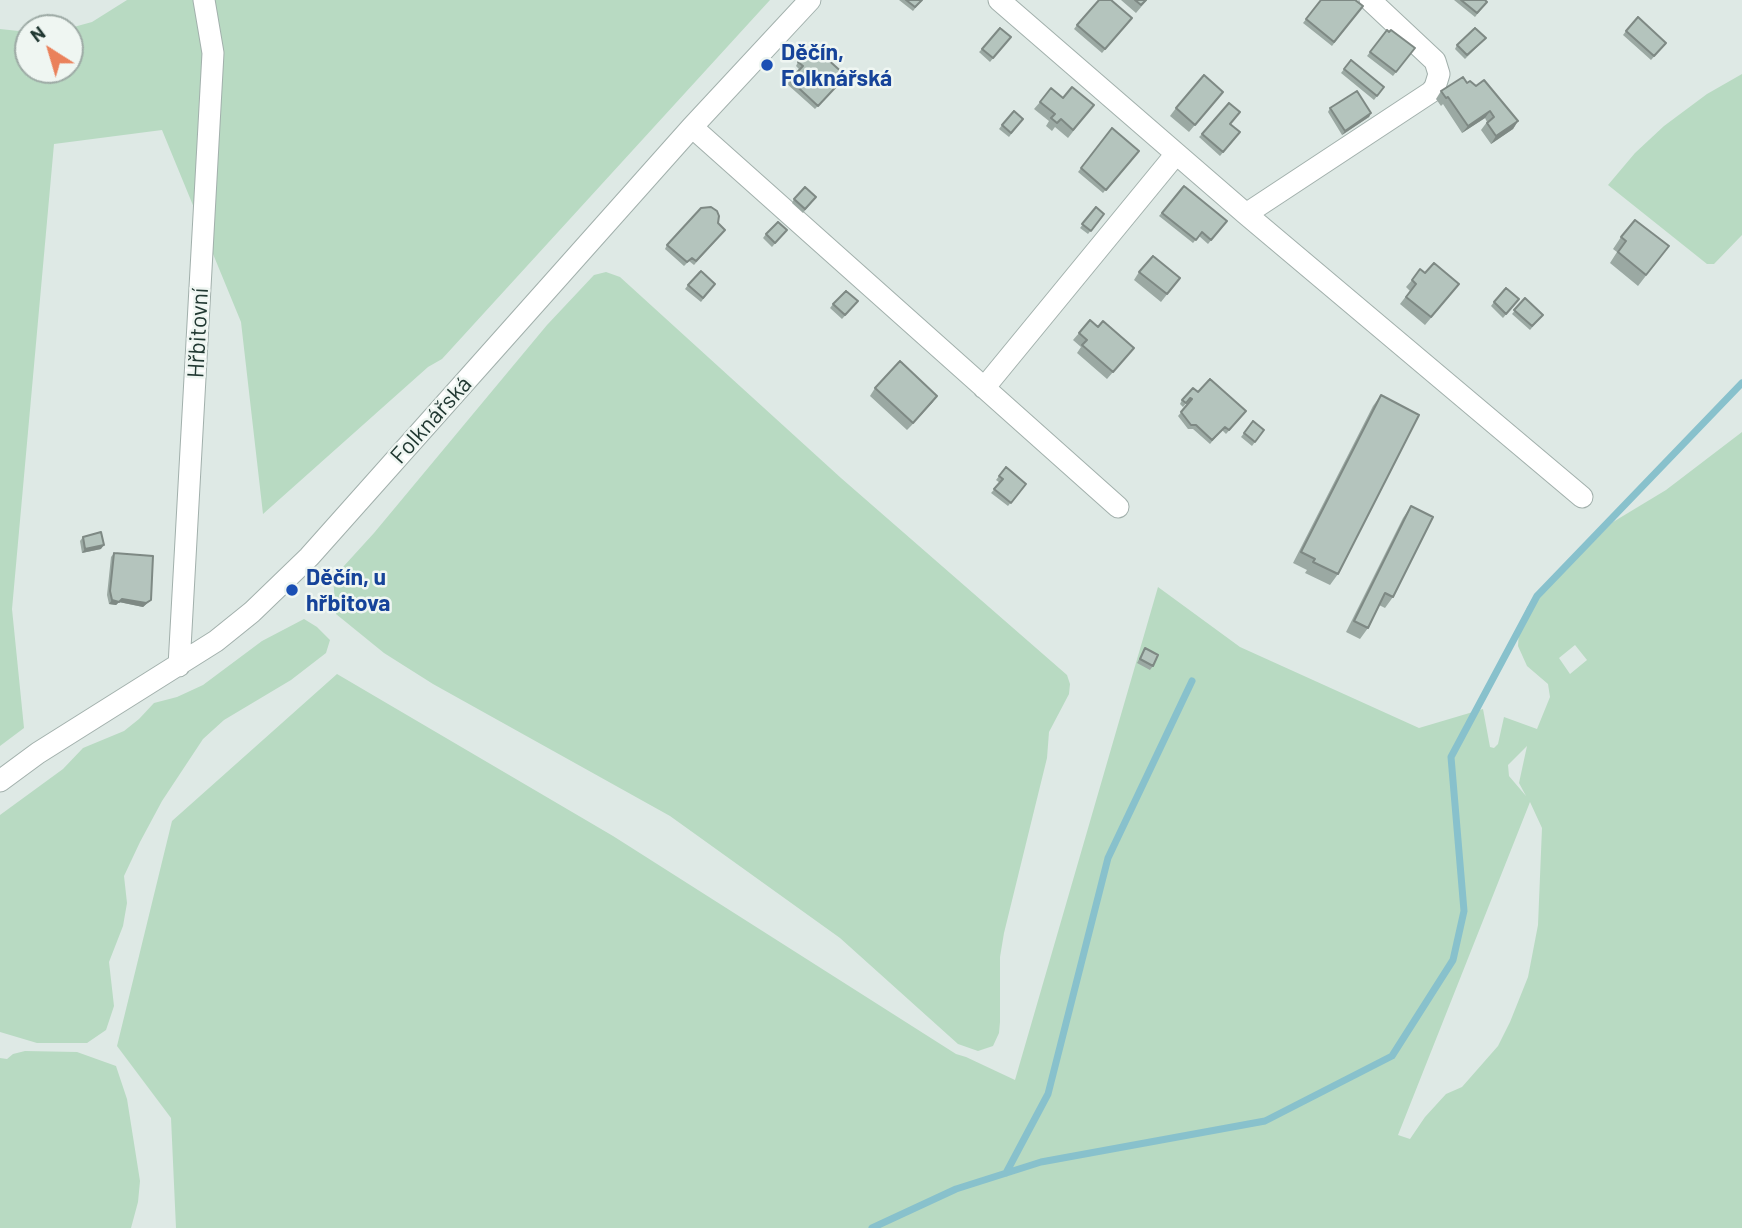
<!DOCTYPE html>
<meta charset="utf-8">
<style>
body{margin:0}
#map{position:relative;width:1742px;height:1228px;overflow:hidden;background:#dee9e5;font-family:Barlow,sans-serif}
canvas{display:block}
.north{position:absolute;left:14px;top:14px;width:70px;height:70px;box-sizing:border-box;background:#eff6f2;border:2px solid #9daaa5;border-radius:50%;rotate:323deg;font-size:19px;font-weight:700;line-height:28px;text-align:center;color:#213832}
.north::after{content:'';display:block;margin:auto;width:24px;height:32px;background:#ea815b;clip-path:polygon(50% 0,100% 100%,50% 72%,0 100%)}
</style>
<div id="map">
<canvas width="1742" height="1228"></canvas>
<div class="north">N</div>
</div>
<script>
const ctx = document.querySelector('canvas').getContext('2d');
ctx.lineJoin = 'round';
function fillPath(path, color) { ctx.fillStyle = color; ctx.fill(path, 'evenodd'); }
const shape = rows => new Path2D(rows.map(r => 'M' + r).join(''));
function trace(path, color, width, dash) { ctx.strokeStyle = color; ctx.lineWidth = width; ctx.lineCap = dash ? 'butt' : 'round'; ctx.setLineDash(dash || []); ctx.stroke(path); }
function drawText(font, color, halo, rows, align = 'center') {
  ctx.font = font + ' Barlow,sans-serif'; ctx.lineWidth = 5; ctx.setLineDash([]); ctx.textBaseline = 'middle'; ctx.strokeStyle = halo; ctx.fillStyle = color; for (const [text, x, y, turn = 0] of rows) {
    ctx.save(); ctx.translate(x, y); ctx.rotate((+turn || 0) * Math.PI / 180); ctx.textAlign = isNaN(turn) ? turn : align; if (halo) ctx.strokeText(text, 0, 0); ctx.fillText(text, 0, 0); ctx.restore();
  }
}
fillPath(shape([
 [127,0,770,0,442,359,428,367,263,514,241,322,162,130,54,144,12,609,24,728,0,746,0,29,28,32,28,70,70,70,70,28,92,22],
 [1742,74,1742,235,1714,264,1707,264,1608,185,1635,153,1664,126,1707,94],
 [606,272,620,277,841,478,1067,675,1070,684,1069,694,1049,732,1047,758,1004,933,1000,957,1000,1022,999,1033,993,1046,978,1051,958,1044,840,938,670,816,433,684,384,653,336,614,333,578,374,533,547,325,594,275],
 [1742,432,1742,1228,176,1228,171,1118,117,1046,172,821,337,674,613,836,956,1054,966,1057,1015,1080,1158,587,1240,647,1419,728,1483,709,1490,747,1494,748,1498,744,1504,717,1537,729,1550,697,1548,684,1527,666,1518,646,1519,630,1527,607,1613,522,1666,490],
 [1575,645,1587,660,1570,674,1559,658],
 [1527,746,1519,783,1526,796,1509,776,1508,765],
 [1530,802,1542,828,1538,925,1528,977,1510,1022,1498,1046,1462,1087,1446,1094,1425,1117,1410,1139,1398,1135],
 [304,619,317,627,330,640,326,653,291,680,224,720,203,739,162,801,140,842,124,876,127,903,123,926,109,962,114,1006,106,1030,87,1043,37,1043,0,1032,0,815,63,769,83,748,124,731,139,719,154,703,177,697,203,685,262,641],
 [25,1051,77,1052,116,1066,127,1099,140,1181,138,1202,131,1228,0,1228,0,1058,7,1059,13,1054]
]), '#b8dac2');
trace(shape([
 [1006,1173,1048,1094,1108,858,1192,681],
 [872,1228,956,1189,1041,1162,1265,1121,1392,1056,1453,960,1464,911,1451,757,1537,596,1742,383]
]), '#88c1cc', 7);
const minor = shape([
 [999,0,1246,214,1582,497],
 [692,127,1118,507],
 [1246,214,1431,92,1435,87,1439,74,1435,61,1370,0],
 [984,388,1176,154],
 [179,666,213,53,204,0],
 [0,781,38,753,216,641,252,612,309,557,692,127,810,0]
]);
trace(minor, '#a2b0ac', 23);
trace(minor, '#fff', 21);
fillPath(shape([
 [899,0,922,0,913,11],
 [1121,0,1147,0,1136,13],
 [1321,0,1363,6,1332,46,1303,23],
 [1454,0,1485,0,1487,2,1475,17],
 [1129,22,1102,53,1074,29,1077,25],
 [1387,30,1415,48,1393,76,1367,56],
 [1626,31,1663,47,1651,60,1623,35],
 [1486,38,1465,59,1455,49,1457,45],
 [1008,41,990,62,979,52,982,49],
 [1351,60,1384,87,1374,100,1341,73],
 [798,62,846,76,815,109,787,84,799,69,796,66],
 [1467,83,1518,121,1513,129,1491,144,1481,130,1487,122,1485,118,1462,133,1443,104,1441,106,1436,99,1441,91],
 [1223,92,1189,132,1170,116,1176,108],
 [1063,98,1094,105,1068,138,1055,127,1052,131,1046,126,1049,121,1034,109,1040,102],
 [1330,108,1371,113,1369,117,1342,135,1328,112],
 [1023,119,1009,137,999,129,1002,125],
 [1231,124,1237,136,1220,156,1199,137,1202,134],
 [1112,128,1139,151,1103,193,1078,172],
 [1184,186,1227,221,1208,244,1199,236,1193,243,1159,216],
 [794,199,813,201,803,213,792,203],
 [1096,207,1104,214,1088,234,1080,228],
 [718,223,722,234,694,265,689,261,684,266,665,249,667,245],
 [787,230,772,247,763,238,766,234],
 [1621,237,1669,246,1638,286,1610,263,1617,252,1613,249],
 [1139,272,1180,278,1161,302,1134,280],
 [1425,273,1453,292,1425,325,1400,304,1410,291,1406,287,1412,280],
 [688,285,712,288,701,302,685,289],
 [1525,298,1543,315,1530,330,1512,314],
 [1519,299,1503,318,1491,306,1494,302],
 [833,304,855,305,842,319,830,308],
 [1098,327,1134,348,1107,379,1077,353,1081,347,1073,340,1079,333],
 [875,388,937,396,932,403,907,430,870,396],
 [1198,392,1243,415,1226,434,1222,430,1210,444,1193,429,1188,429,1178,416,1189,403,1188,401,1183,407,1180,404,1182,400],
 [1381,395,1338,574,1330,585,1305,573,1307,570,1293,563,1373,406],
 [1253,421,1264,430,1252,446,1241,437],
 [1006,467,1026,484,1008,506,991,493,1000,483,996,480],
 [1411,506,1393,597,1385,608,1379,605,1368,628,1360,639,1346,632,1403,518],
 [83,537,101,549,82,553,80,541],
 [114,553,151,600,143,607,119,602,116,605,109,604,107,595,111,557],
 [1145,648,1153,666,1150,670,1137,663]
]), '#9ba9a3');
fillPath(shape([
 [1490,111,1485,118,1462,133,1468,126],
 [1371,113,1369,117,1342,135,1345,131],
 [1518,121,1513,129,1491,144,1496,136],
 [937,396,932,403,907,430,913,423],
 [104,545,101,549,82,553,85,549],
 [122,599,151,600,143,607,119,602],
 [112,600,119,602,116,605,109,604]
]), '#7e8984');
const building = shape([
 [906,0,922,0,915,7,906,0],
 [1099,0,1111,0,1132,18,1105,49,1077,25,1099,0],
 [1135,0,1146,0,1141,5,1135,0],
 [1321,0,1355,0,1363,6,1334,42,1306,19,1321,0],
 [1461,0,1485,0,1487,2,1477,13,1461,0],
 [1638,17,1666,43,1654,56,1626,31,1638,17],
 [1000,28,1011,37,993,58,982,49,1000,28],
 [1475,28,1486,38,1467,55,1457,45,1475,28],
 [1387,30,1389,32,1391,30,1415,48,1396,72,1370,52,1387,30],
 [813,46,846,76,818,106,790,80,803,66,798,62,813,46],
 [1351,60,1384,87,1377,96,1344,69,1351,60],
 [1204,75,1223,92,1195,125,1176,108,1204,75],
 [1463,77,1467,83,1470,81,1476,86,1484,80,1518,121,1496,136,1487,123,1494,117,1490,111,1468,126,1448,97,1446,98,1441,91,1463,77],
 [1072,87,1094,105,1073,130,1061,119,1057,123,1051,118,1055,114,1040,102,1051,88,1063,98,1072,87],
 [1357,91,1371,113,1345,131,1330,108,1357,91],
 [1229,103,1240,112,1230,124,1240,132,1223,152,1202,134,1229,103],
 [1014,111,1023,119,1011,133,1002,125,1014,111],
 [1112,128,1139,151,1106,190,1081,168,1112,128],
 [1184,186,1227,221,1211,240,1202,232,1196,240,1162,213,1184,186],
 [805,187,816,197,805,209,794,199,805,187],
 [711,207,717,211,719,216,718,223,725,230,696,261,692,258,687,262,667,245,701,208,711,207],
 [1096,207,1104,214,1091,231,1082,224,1096,207],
 [1635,220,1669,246,1646,275,1618,252,1626,241,1621,237,1635,220],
 [778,222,787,230,775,243,766,234,778,222],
 [1153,256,1180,278,1167,294,1139,272,1153,256],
 [1434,263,1459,284,1431,317,1406,297,1416,284,1412,280,1420,269,1425,273,1434,263],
 [701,271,715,284,703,298,688,285,701,271],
 [1506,288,1519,299,1506,314,1494,302,1506,288],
 [846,291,858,301,845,315,833,304,846,291],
 [1525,298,1543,315,1532,326,1514,310,1525,298],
 [1090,320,1098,327,1103,321,1134,348,1113,372,1082,345,1087,340,1079,333,1090,320],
 [900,361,937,396,913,423,875,388,900,361],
 [1210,379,1246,411,1229,430,1225,427,1212,440,1196,425,1191,425,1181,412,1192,399,1190,398,1186,403,1182,400,1193,388,1198,392,1210,379],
 [1381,395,1419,415,1338,574,1313,562,1315,559,1301,552,1381,395],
 [1253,421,1264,430,1255,442,1244,433,1253,421],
 [1006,467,1026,484,1011,503,994,489,1003,479,999,476,1006,467],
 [1411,506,1433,517,1393,597,1385,593,1368,628,1354,621,1411,506],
 [101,532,104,545,85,549,83,537,101,532],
 [114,553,153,556,151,600,146,603,122,599,119,602,112,600,110,591,114,553],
 [1145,648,1158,655,1153,666,1140,659,1145,648]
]);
fillPath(building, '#b4c4bd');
trace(building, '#7e8984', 2);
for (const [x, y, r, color] of [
 [767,65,7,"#1a4fb4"],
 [292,590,7,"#1a4fb4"]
]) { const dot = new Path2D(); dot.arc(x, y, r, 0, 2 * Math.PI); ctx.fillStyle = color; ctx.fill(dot); trace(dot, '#eff6f2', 2.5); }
drawText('bold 23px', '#164399', '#eff6f2', [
 ["Děčín,",781,52],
 ["Folknářská",781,78],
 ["Děčín, u",306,577],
 ["hřbitova",306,603]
], 'left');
drawText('23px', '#213832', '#eff6f2', [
 ["Hřbitovní",198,333,-87],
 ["Folknářská",431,420,-48]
]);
</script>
